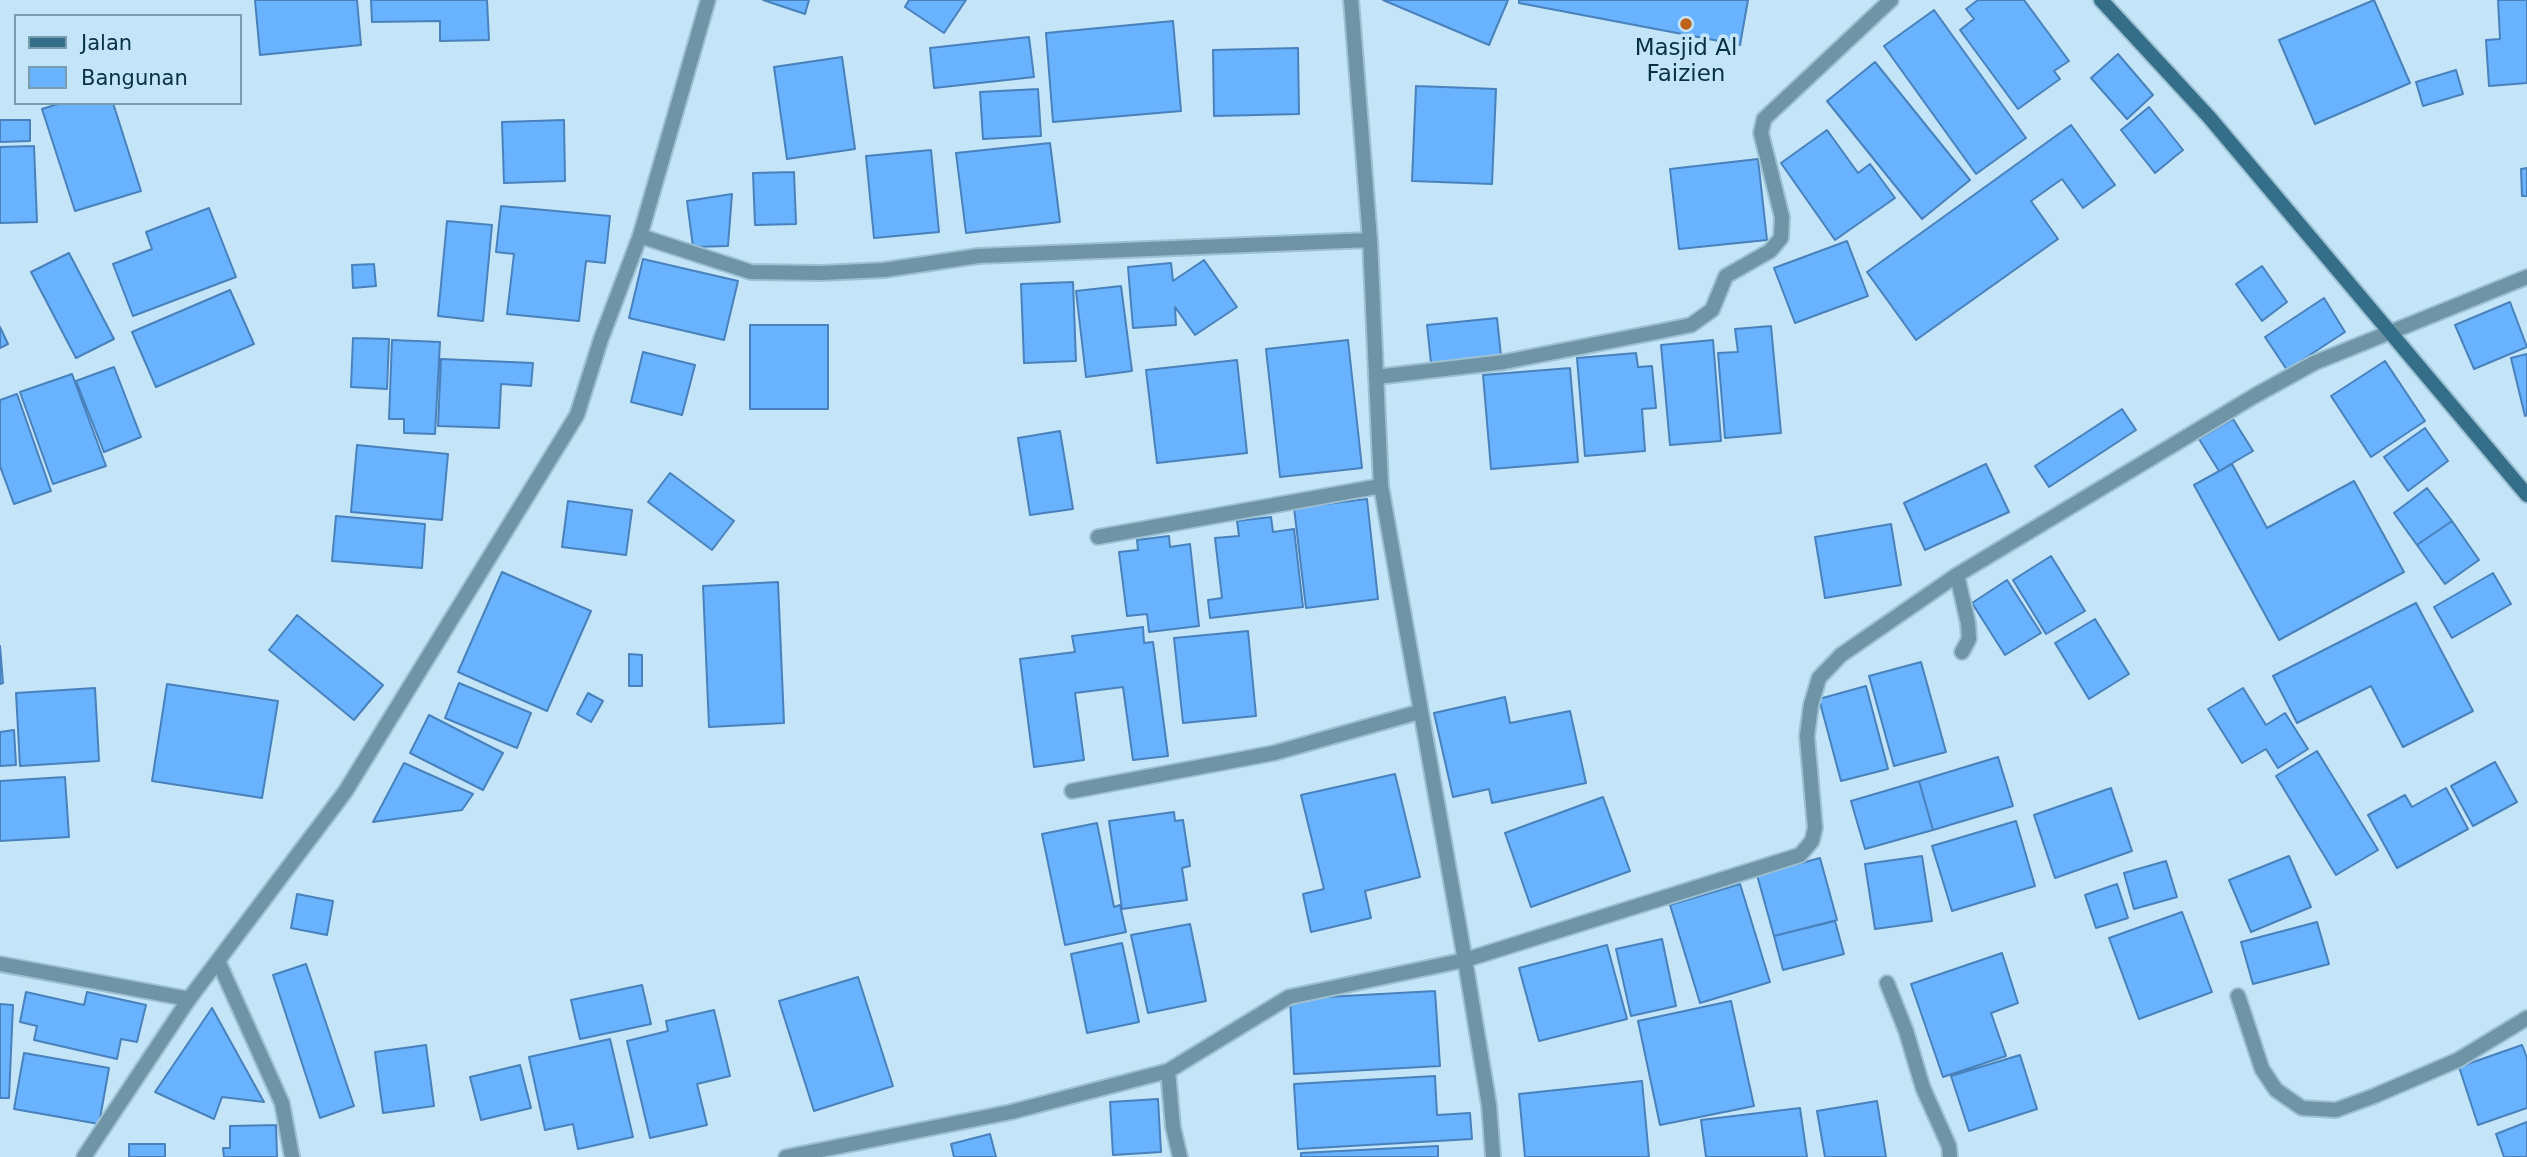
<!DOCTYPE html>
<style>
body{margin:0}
#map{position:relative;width:2527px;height:1157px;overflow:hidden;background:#c3e5f7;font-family:"DejaVu Sans",sans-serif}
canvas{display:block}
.legend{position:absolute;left:14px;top:14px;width:228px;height:91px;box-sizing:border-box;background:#c3e5f7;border:2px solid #789daf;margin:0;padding:9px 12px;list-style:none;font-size:21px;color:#073143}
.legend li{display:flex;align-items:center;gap:14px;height:35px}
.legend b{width:35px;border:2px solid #789daf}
</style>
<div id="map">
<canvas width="2527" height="1157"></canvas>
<ul class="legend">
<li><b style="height:9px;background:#346e89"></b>Jalan</li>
<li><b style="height:19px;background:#68b2fe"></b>Bangunan</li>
</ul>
</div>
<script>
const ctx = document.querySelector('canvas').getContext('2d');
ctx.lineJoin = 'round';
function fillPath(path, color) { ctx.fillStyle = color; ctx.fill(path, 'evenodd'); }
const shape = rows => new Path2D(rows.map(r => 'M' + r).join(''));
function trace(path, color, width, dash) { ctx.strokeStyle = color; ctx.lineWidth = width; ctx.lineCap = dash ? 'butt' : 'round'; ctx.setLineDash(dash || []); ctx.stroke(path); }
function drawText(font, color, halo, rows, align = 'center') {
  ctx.font = font + ' "DejaVu Sans",sans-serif'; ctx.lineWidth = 7; ctx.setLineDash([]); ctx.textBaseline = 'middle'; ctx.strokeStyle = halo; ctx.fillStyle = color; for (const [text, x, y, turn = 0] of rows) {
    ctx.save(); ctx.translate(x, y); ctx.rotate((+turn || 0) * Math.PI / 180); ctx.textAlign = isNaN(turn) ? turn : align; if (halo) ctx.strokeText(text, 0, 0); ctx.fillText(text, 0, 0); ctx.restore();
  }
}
const building = shape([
 [255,0,357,0,361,45,260,55,255,0],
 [371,0,487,0,489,40,440,41,440,21,372,22,371,0],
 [763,0,809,0,805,14,763,0],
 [909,0,966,0,944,33,905,7,909,0],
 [1383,0,1508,0,1489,45,1383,0],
 [1519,0,1748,0,1740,45,1519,3,1519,0],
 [1978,0,2024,0,2069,61,2054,71,2060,79,2018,109,1960,30,1974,19,1966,9,1978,0],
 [2374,0,2410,83,2315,124,2279,40,2374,0],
 [2498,0,2527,0,2527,83,2489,86,2486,40,2500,39,2498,0],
 [1934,10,2026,138,1976,174,1884,46,1934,10],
 [1173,21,1181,111,1053,122,1046,33,1173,21],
 [1029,37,1034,77,934,88,930,48,1029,37],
 [1298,48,1299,114,1214,116,1213,50,1298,48],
 [2118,54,2153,95,2127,119,2091,78,2118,54],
 [842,57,855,149,787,159,774,67,842,57],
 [1875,62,1970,180,1922,219,1827,101,1875,62],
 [2456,70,2463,94,2423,106,2416,82,2456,70],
 [1416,86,1496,89,1492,184,1412,181,1416,86],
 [1038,89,1041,136,983,139,980,92,1038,89],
 [61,103,113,103,141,191,75,211,42,109,61,103],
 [2149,107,2183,150,2155,173,2121,130,2149,107],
 [0,120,30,120,30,141,0,142,0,120],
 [564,120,565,181,504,183,502,122,564,120],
 [2071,125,2115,185,2083,208,2062,179,2031,201,2058,239,1916,340,1867,272,2071,125],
 [1827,130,1858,173,1870,164,1895,198,1835,240,1781,163,1827,130],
 [1050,143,1060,222,966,233,956,153,1050,143],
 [34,146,37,222,0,223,0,147,34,146],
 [931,150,939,232,874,238,866,156,931,150],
 [1758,159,1767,240,1679,249,1670,169,1758,159],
 [2527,168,2527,196,2522,196,2521,169,2527,168],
 [794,172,796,224,755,225,753,173,794,172],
 [732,194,728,246,693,247,687,201,732,194],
 [501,206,610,216,605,263,586,261,579,321,507,314,514,254,496,252,501,206],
 [209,208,236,277,133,316,113,264,152,249,146,232,209,208],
 [447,221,492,225,483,321,438,316,447,221],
 [1847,241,1868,296,1795,323,1774,268,1847,241],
 [69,253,114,339,76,358,31,272,69,253],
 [643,259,738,281,724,340,629,318,643,259],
 [1204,260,1237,307,1195,335,1175,307,1176,325,1133,328,1128,267,1171,263,1173,281,1204,260],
 [374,264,376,286,353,288,352,265,374,264],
 [2262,266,2287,302,2262,321,2236,284,2262,266],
 [1073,282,1076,361,1024,363,1021,284,1073,282],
 [1121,286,1132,371,1086,377,1076,291,1121,286],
 [230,290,254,344,156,387,132,332,230,290],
 [2324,298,2345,332,2287,370,2265,337,2324,298],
 [2510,302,2527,347,2474,369,2455,325,2510,302],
 [1497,318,1501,356,1431,363,1427,325,1497,318],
 [750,325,828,325,828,409,750,409,750,325],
 [1771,326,1781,433,1725,438,1718,353,1738,352,1735,329,1771,326],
 [0,327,8,344,0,348,0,327],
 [353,338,389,339,387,389,351,387,353,338],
 [392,340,440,342,435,434,404,433,404,419,389,419,392,340],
 [1348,340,1362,468,1280,477,1266,349,1348,340],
 [1713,340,1721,441,1670,445,1661,345,1713,340],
 [643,352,695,365,682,415,631,402,643,352],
 [1636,353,1638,367,1652,366,1656,408,1642,409,1645,451,1585,456,1577,358,1636,353],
 [2527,354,2527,415,2525,416,2511,358,2527,354],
 [441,359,533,363,531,386,501,384,499,428,438,426,441,359],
 [1237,360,1247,453,1157,463,1146,370,1237,360],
 [2385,361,2425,421,2371,457,2331,396,2385,361],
 [114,367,141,437,104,452,76,381,114,367],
 [1570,368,1578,462,1491,469,1483,375,1570,368],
 [72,374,106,466,53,484,20,392,72,374],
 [17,394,51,491,14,504,0,466,0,400,17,394],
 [2122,409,2136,430,2049,487,2035,466,2122,409],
 [2233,419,2253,451,2219,471,2199,439,2233,419],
 [2425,428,2448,461,2408,491,2384,457,2425,428],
 [1060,431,1073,509,1030,515,1018,438,1060,431],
 [357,445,448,454,442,520,351,512,357,445],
 [1986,464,2009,512,1925,550,1904,503,1986,464],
 [2232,464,2267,528,2354,481,2404,572,2279,640,2194,485,2232,464],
 [670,473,734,521,712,550,648,502,670,473],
 [2427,488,2452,521,2417,545,2394,513,2427,488],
 [1367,499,1378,599,1306,608,1294,508,1367,499],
 [568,501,632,510,626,555,562,547,568,501],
 [336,516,425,524,422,568,332,561,336,516],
 [1271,517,1273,532,1294,529,1303,607,1210,618,1208,600,1222,598,1215,538,1239,536,1237,521,1271,517],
 [2452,521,2479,560,2445,584,2417,545,2452,521],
 [1891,524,1901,585,1825,598,1815,537,1891,524],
 [1169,536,1170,547,1190,544,1199,626,1149,632,1147,614,1127,616,1119,552,1138,550,1137,540,1169,536],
 [2051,556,2085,611,2046,634,2013,580,2051,556],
 [502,572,591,611,547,711,458,672,502,572],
 [2493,573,2511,604,2452,638,2434,607,2493,573],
 [2007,580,2041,633,2005,655,1972,603,2007,580],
 [778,582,784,723,709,727,703,586,778,582],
 [2416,603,2473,711,2403,747,2371,686,2297,723,2273,676,2416,603],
 [297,615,383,685,354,720,269,650,297,615],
 [2095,619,2129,674,2089,699,2055,643,2095,619],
 [1143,627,1144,643,1153,642,1168,756,1133,760,1123,687,1075,693,1084,760,1034,767,1020,659,1075,652,1072,636,1143,627],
 [1248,631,1256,716,1183,723,1174,638,1248,631],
 [0,646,3,683,0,684,0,646],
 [629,654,642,655,642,686,629,686,629,654],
 [1921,662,1946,752,1894,766,1869,676,1921,662],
 [459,683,531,713,517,748,445,718,459,683],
 [167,684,278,701,262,798,152,781,167,684],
 [1866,686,1888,769,1841,781,1819,699,1866,686],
 [95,688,99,761,20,766,16,693,95,688],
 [2243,688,2266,725,2285,713,2308,749,2278,768,2266,749,2242,763,2208,709,2243,688],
 [588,693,603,701,591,722,577,714,588,693],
 [1505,697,1510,723,1570,711,1586,783,1492,803,1489,789,1453,797,1434,713,1505,697],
 [429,715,503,753,483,790,410,753,429,715],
 [14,730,16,765,0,766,0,732,14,730],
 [2317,751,2378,850,2336,875,2276,776,2317,751],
 [1998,757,2013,806,1933,830,1919,781,1998,757],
 [2495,762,2517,802,2473,826,2451,786,2495,762],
 [404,763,473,794,462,810,373,822,404,763],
 [1395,774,1420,877,1365,891,1371,918,1311,932,1303,894,1324,889,1301,795,1395,774],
 [65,777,69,837,0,841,0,781,65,777],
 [1919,781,1933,830,1865,849,1851,801,1919,781],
 [2111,788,2132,851,2055,878,2034,815,2111,788],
 [2446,788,2468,829,2397,868,2368,815,2405,795,2412,807,2446,788],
 [1603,797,1630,871,1531,907,1505,833,1603,797],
 [1174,812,1175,821,1183,820,1190,866,1182,868,1187,900,1122,909,1109,821,1174,812],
 [2016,821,2035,886,1952,911,1932,846,2016,821],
 [1097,823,1114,907,1120,905,1126,932,1065,945,1042,834,1097,823],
 [1922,856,1932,921,1875,929,1865,864,1922,856],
 [2289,856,2311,907,2251,932,2229,880,2289,856],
 [1820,858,1837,920,1774,936,1757,875,1820,858],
 [2166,861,2177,897,2134,909,2124,873,2166,861],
 [1740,884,1770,982,1700,1003,1670,905,1740,884],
 [2117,884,2128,918,2096,928,2085,895,2117,884],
 [297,894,333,901,327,935,291,928,297,894],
 [2182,912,2212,992,2139,1019,2109,938,2182,912],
 [1835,921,1844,954,1783,970,1774,936,1835,921],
 [2317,922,2329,964,2253,984,2241,942,2317,922],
 [1190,924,1206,1001,1148,1013,1131,935,1190,924],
 [1662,939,1676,1006,1631,1016,1616,949,1662,939],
 [1122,943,1139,1022,1087,1033,1071,954,1122,943],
 [1607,945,1627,1019,1539,1041,1519,968,1607,945],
 [2002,953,2018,1003,1991,1013,2006,1056,1943,1077,1911,984,2002,953],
 [306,964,354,1106,320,1118,273,975,306,964],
 [858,977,893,1086,814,1111,779,1001,858,977],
 [642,985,651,1024,580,1039,571,1000,642,985],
 [1435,991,1440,1066,1294,1074,1290,999,1435,991],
 [26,992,84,1005,87,992,146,1005,137,1042,121,1039,117,1059,34,1040,37,1026,20,1022,26,992],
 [1731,1001,1754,1106,1660,1125,1638,1021,1731,1001],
 [0,1004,13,1005,9,1098,0,1098,0,1004],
 [212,1008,264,1102,222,1097,214,1119,155,1092,212,1008],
 [714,1010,730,1076,697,1084,707,1125,650,1138,627,1041,668,1031,666,1021,714,1010],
 [610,1039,633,1137,578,1149,573,1124,545,1130,529,1057,610,1039],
 [426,1045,434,1106,383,1113,375,1052,426,1045],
 [2522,1045,2527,1058,2527,1108,2478,1125,2459,1067,2522,1045],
 [24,1053,109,1068,99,1124,14,1109,24,1053],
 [2020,1055,2037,1109,1969,1131,1951,1076,2020,1055],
 [520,1065,531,1108,481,1120,470,1077,520,1065],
 [1435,1076,1437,1115,1470,1113,1472,1139,1298,1149,1294,1084,1435,1076],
 [1642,1081,1649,1157,1525,1157,1519,1094,1642,1081],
 [1158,1099,1161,1152,1113,1155,1110,1102,1158,1099],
 [1877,1101,1886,1157,1825,1157,1817,1111,1877,1101],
 [1800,1108,1807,1157,1706,1157,1701,1120,1800,1108],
 [2527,1122,2527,1157,2504,1157,2496,1134,2527,1122],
 [276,1125,277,1157,224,1157,223,1148,230,1148,230,1126,276,1125],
 [990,1134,996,1157,954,1157,951,1144,990,1134],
 [129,1144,165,1144,165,1157,129,1157,129,1144],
 [1438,1146,1438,1157,1301,1157,1301,1153,1438,1146]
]);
fillPath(building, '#68b2fe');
trace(building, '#4881bb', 2);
const minor = shape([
 [1351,0,1370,240,1381,486,1465,960,1489,1105,1493,1157],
 [640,236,751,272,821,273,884,270,978,256,1370,240],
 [1376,377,1504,362,1657,332,1691,325,1712,310,1726,276,1770,251,1781,238,1782,217,1761,133,1764,119,1891,0],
 [1098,537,1381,486],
 [1957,575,1968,623,1969,639,1962,652],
 [1072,791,1274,753,1419,712],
 [219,963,282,1103,292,1157],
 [0,964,189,999],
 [1887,983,1906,1031,1923,1088,1949,1146,1950,1157],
 [2238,996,2262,1069,2276,1090,2302,1108,2336,1110,2374,1096,2458,1060,2527,1018],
 [1168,1071,1173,1127,1180,1157],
 [786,1157,1011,1112,1168,1071,1289,997,1465,960,1800,855,1812,841,1815,828,1807,736,1811,705,1819,678,1841,655,1957,575,2256,395,2314,363,2527,277]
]);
const tertiary = shape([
 [84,1157,189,999,345,792,577,415,601,339,640,236,708,0]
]);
const secondary = shape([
 [2101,0,2209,117,2527,495]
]);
trace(minor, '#9dc1d3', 18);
trace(tertiary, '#9dc1d3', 18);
trace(secondary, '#9dc1d3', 18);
trace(minor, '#6f94a6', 14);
trace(tertiary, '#6f94a6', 14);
trace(secondary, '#346e89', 14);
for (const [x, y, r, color] of [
 [1686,24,7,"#c1611e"]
]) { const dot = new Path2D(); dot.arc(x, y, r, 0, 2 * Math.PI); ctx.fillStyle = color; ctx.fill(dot); trace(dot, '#c3e5f7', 2.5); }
drawText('23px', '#073143', '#c3e5f7', [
 ["Masjid Al",1686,49],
 ["Faizien",1686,75]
]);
</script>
